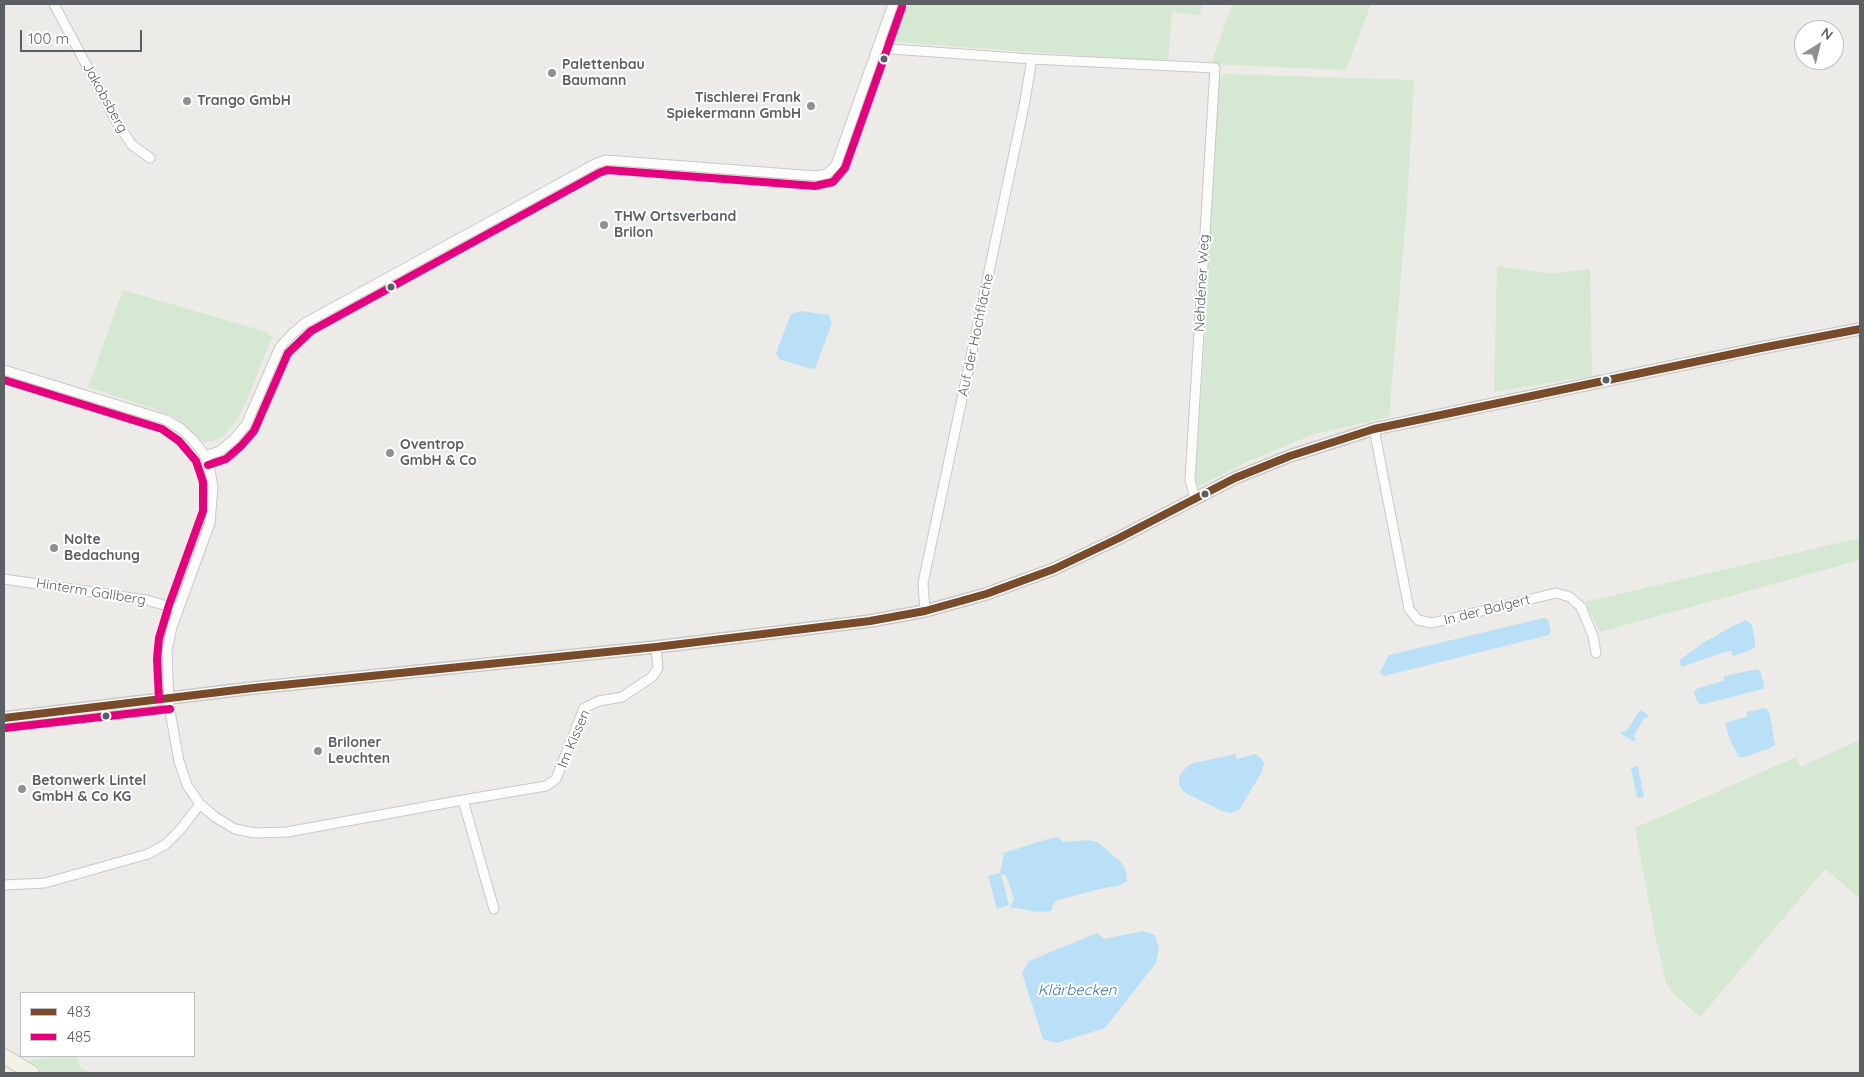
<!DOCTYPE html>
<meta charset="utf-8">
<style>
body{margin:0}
#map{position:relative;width:1864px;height:1077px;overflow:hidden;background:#ecebe7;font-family:Quicksand,sans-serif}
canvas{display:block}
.frame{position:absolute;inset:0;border:5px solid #5c6065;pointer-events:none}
.legend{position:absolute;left:20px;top:992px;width:175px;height:65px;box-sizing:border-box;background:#fff;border:1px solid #bebfc1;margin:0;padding:6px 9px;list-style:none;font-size:15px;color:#5c6065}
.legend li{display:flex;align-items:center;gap:10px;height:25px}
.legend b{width:25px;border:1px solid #bebfc1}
.north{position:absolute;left:1794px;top:20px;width:50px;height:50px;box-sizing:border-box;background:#fff;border:1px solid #bebfc1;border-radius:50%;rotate:36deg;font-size:14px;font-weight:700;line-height:20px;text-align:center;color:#5c6065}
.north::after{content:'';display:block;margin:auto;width:18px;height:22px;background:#8e9192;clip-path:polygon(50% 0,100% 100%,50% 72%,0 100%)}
.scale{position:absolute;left:20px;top:30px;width:122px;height:22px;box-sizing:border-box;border:2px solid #5c6065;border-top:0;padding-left:6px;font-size:15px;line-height:18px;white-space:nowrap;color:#5c6065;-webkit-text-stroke:4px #fff;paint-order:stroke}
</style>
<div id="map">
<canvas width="1864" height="1077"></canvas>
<div class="frame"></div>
<ul class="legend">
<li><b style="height:6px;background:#7a4b2a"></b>483</li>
<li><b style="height:6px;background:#e5007d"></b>485</li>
</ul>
<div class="north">N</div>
<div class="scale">100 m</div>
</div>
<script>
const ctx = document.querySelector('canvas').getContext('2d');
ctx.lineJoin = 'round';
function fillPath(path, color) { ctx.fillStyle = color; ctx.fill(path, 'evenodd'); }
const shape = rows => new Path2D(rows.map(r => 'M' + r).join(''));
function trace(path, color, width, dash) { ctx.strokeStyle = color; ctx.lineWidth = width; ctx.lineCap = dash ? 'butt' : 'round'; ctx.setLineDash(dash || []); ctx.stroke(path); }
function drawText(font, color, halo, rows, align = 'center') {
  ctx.font = font + ' Quicksand,sans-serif'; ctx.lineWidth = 4; ctx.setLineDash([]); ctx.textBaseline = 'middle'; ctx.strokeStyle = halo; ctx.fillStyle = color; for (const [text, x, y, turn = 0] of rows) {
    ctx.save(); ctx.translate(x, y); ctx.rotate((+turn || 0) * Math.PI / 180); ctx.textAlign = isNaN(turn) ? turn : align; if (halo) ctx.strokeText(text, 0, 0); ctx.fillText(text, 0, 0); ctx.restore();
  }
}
fillPath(shape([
 [899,4,1202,4,1200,15,1172,12,1168,62,897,42,892,31],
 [1230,4,1371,4,1346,70,1211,64,1232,5],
 [1225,74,1414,80,1407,205,1389,417,1314,434,1242,464,1198,487,1195,477,1204,348,1218,79],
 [1497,266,1552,274,1590,269,1592,376,1494,392],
 [123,290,267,332,272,337,244,407,235,423,223,436,213,441,204,442,196,437,175,418,154,409,88,387],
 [1860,538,1860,560,1600,632,1585,602],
 [1860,740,1860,898,1825,869,1700,1017,1672,992,1666,983,1657,944,1635,828,1796,757,1800,767],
 [77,1056,80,1067,91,1073,43,1073,39,1071,40,1069,27,1061,51,1057]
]), '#d5e8d2');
fillPath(shape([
 [801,311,829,315,832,323,817,363,815,368,811,369,779,359,776,353,791,314],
 [1544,618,1548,620,1551,631,1549,635,1384,676,1381,675,1380,672,1389,655],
 [1746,620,1752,625,1755,640,1755,646,1751,650,1733,656,1731,651,1728,651,1681,667,1680,660,1703,643,1731,627],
 [1758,669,1760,671,1764,684,1763,689,1704,704,1700,704,1697,701,1694,692,1698,688,1723,681,1724,676],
 [1764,708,1768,710,1770,715,1775,745,1768,749,1744,757,1739,757,1730,740,1725,724,1731,721,1747,717,1747,712],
 [1640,710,1647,714,1649,718,1645,717,1633,736,1636,738,1634,742,1621,734,1623,731,1626,732],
 [1235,754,1237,759,1255,754,1261,758,1264,763,1262,772,1239,810,1230,813,1222,811,1187,794,1182,790,1179,784,1179,778,1182,772,1190,764],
 [1638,766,1644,797,1637,798,1631,768],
 [1057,837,1064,842,1088,840,1097,842,1120,861,1126,870,1127,881,1121,885,1099,889,1055,901,1051,911,1037,912,1010,907,1014,899,1006,876,1001,874,1009,905,997,909,988,876,1000,873,1004,853,1048,839],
 [1143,931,1155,935,1159,948,1156,963,1105,1028,1057,1043,1043,1039,1022,973,1029,961,1097,933,1104,939]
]), '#bae0f7');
const minor = shape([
 [54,4,116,121,132,145,150,158],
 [877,48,1032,59,1215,68,1191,464,1190,480,1195,498],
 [4,370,166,420,180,428,192,439,202,451,209,465,213,487,210,523,172,627,167,650,169,706,179,761,187,785,200,804,215,817,235,829,255,833,287,832,463,800,494,909],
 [1374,429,1409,609,1418,620,1432,623,1556,593,1570,597,1581,607,1593,636,1596,653],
 [205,456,220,451,234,439,246,425,280,347,291,335,305,323,595,164,606,160,816,176,827,174,836,165,893,4],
 [4,579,146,600,178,609],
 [925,611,923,583,1024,106,1032,59],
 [463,800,546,786,556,779,584,708,599,701,622,697,652,677,658,668,656,647],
 [4,885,45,883,148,854,166,844,180,830,200,804]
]);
const tertiary = shape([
 [4,718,253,688,656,647,870,621,925,611,986,594,1054,569,1119,538,1235,478,1290,456,1374,429,1761,348,1860,329]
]);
const primary = shape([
 [4,1056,32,1073]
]);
trace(minor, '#c9c9c9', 11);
trace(tertiary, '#c9c9c9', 14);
trace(primary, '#d4cab5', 16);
trace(minor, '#fcfcfb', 9);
trace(tertiary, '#fcfcfb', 11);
trace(primary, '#f3f0e8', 14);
trace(shape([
 [4,718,253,688,656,647,870,621,925,611,986,594,1054,569,1119,538,1235,478,1290,456,1374,429,1761,348,1860,329]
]), '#7a4b2a', 8);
trace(shape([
 [4,380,162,429,179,441,196,461,203,482,203,511,169,605,159,638,157,659,159,699],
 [208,465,226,459,241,446,254,431,288,353,311,331,599,173,607,170,815,186,833,182,845,168,902,7],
 [5,728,170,709]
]), '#e5007d', 8);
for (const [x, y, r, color] of [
 [884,59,4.5,"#5c6065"],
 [552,73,5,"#8e9192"],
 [187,101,5,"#8e9192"],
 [811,106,5,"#8e9192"],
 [604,225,5,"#8e9192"],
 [391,287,4.5,"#5c6065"],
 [1606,380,4.5,"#5c6065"],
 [390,453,5,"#8e9192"],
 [1205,494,4.5,"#5c6065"],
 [54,548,5,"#8e9192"],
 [106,716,4.5,"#5c6065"],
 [318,751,5,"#8e9192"],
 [22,789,5,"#8e9192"]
]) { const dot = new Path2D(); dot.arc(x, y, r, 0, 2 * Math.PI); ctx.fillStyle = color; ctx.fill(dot); trace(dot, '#fff', 2); }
drawText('bold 14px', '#5c6065', '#fff', [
 ["Palettenbau",562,65],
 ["Baumann",562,81],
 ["Tischlerei Frank",801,98,"right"],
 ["Spiekermann GmbH",801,114,"right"],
 ["Trango GmbH",197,101],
 ["THW Ortsverband",614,217],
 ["Brilon",614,233],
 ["Oventrop",400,445],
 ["GmbH & Co",400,461],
 ["Nolte",64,540],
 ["Bedachung",64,556],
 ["Briloner",328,743],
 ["Leuchten",328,759],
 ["Betonwerk Lintel",32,781],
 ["GmbH & Co KG",32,797]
], 'left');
drawText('14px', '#5c6065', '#fff', [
 ["Jakobsberg",105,98,61],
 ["Nehdener Weg",1202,283,-87],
 ["Auf der Hochfläche",976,335,-78],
 ["Hinterm Gallberg",91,592,9],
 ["In der Balgert",1487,610,-14],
 ["Im Kissen",574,739,-67]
]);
drawText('italic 15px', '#3e77a8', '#fff', [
 ["Klärbecken",1077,990]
]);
</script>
